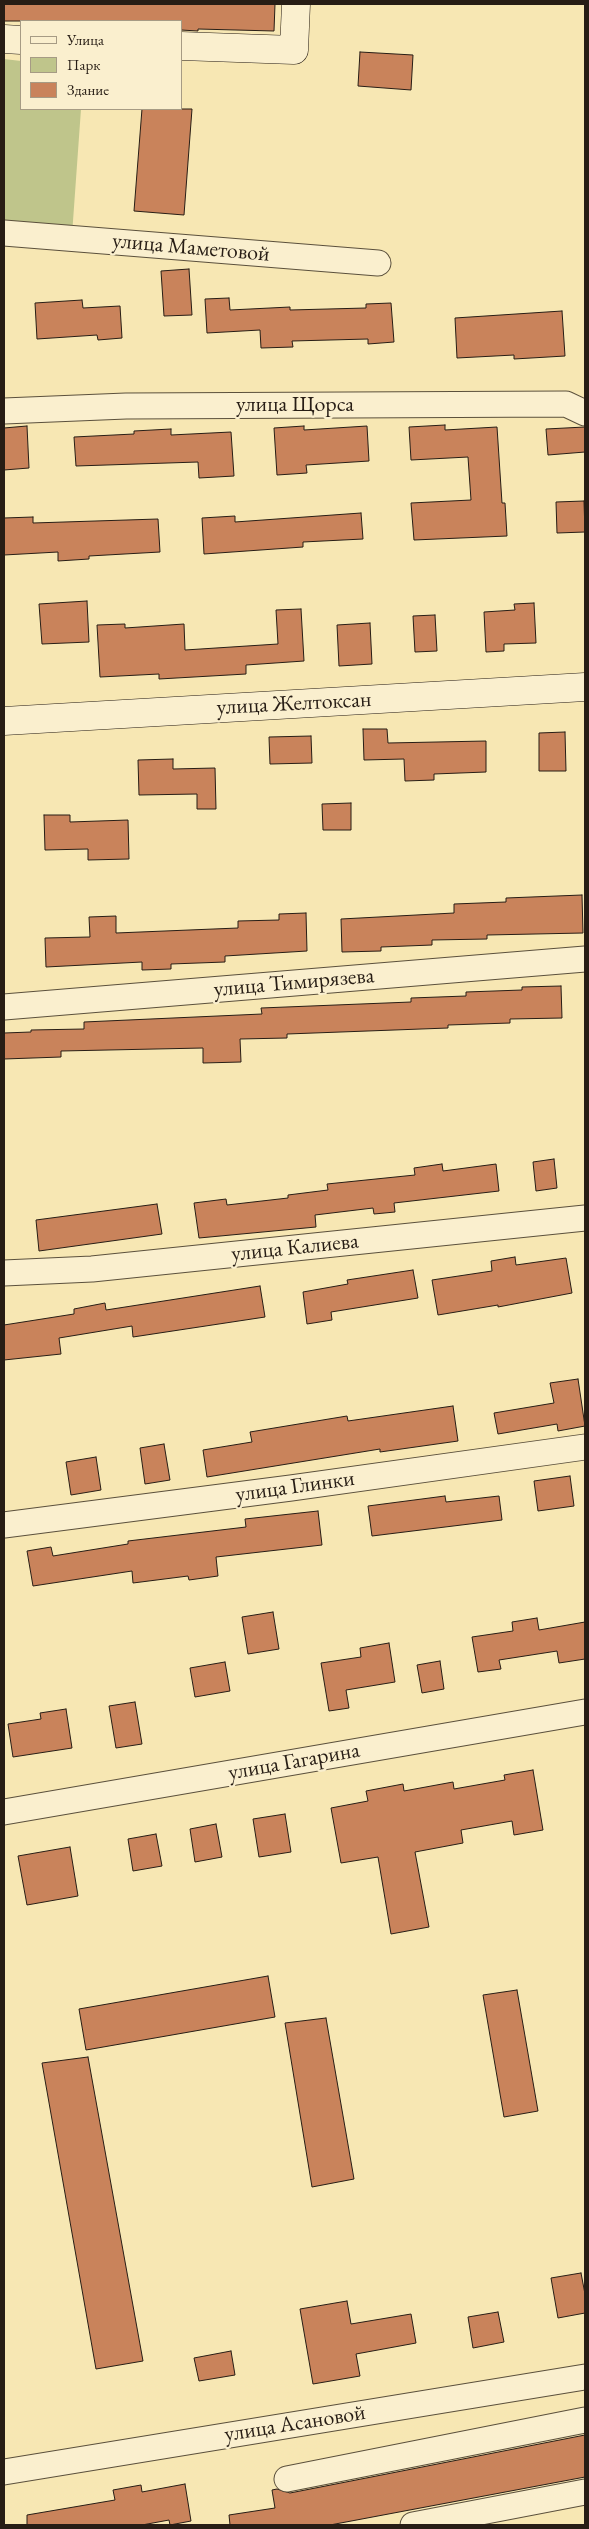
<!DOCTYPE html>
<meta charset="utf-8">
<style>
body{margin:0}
#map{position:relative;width:589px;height:2529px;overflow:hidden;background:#f7e7b3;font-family:"EB Garamond",serif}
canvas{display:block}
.frame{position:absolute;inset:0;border:5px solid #271d15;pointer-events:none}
.legend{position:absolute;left:20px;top:20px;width:162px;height:90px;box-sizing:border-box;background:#faefce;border:1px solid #a69b84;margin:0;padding:6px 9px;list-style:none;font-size:15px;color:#271d15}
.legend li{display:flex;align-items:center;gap:10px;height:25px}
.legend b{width:25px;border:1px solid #a69b84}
</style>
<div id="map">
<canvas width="589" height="2529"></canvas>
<div class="frame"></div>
<ul class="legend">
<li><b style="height:6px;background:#faefce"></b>Улица</li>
<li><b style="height:14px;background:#bfc58b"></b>Парк</li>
<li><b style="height:14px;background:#c9835b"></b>Здание</li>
</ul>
</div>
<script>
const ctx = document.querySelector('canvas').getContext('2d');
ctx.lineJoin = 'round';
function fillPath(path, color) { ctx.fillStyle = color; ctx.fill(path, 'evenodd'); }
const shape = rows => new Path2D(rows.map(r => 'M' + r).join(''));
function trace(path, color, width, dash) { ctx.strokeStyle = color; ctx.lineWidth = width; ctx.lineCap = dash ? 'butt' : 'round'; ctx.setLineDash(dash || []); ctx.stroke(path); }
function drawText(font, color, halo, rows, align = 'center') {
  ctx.font = font + ' "EB Garamond",serif'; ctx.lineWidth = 4.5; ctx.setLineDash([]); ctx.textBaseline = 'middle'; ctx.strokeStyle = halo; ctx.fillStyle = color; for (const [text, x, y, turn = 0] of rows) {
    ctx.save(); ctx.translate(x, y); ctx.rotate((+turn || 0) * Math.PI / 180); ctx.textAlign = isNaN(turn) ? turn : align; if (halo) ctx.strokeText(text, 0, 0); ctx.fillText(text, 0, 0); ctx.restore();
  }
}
fillPath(shape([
 [4,59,21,61,21,109,81,109,72,235,4,230]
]), '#bfc58b');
const building = shape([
 [4,4,275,4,274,31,198,29,198,31,181,30,181,21,4,21,4,4],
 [360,52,413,55,411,90,358,86,360,52],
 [142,109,192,109,184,215,134,211,142,109],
 [189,269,192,315,164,316,161,271,189,269],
 [229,298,230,310,290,307,290,310,366,308,366,304,391,303,394,342,368,344,368,339,292,341,293,347,261,348,260,330,207,333,205,299,229,298],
 [82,300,83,308,120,306,122,338,98,340,97,335,37,339,35,303,82,300],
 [562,311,565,356,514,359,514,355,457,358,455,318,562,311],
 [445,425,445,430,497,427,502,503,505,503,507,536,414,540,411,503,471,500,468,457,411,460,409,427,445,425],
 [27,426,29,468,4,470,4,428,27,426],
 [304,426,304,430,367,426,369,461,306,465,307,473,277,475,274,428,304,426],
 [585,427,585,452,548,455,546,429,585,427],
 [171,429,171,435,231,432,234,476,199,478,198,462,76,466,74,437,134,434,134,431,171,429],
 [584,501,585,532,557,533,556,502,584,501],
 [361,513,363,539,303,542,303,547,204,554,202,518,235,516,235,522,361,513],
 [33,517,33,523,158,519,160,552,89,556,89,559,58,561,58,552,4,555,4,518,33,517],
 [87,601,89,642,42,644,39,604,87,601],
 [534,603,536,643,504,644,504,651,486,652,484,612,515,610,514,604,534,603],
 [301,609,304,661,246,665,246,674,159,679,159,674,100,677,97,625,125,624,125,628,184,624,185,650,278,644,276,610,301,609],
 [435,615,437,651,415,652,413,616,435,615],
 [370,623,372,664,339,666,337,625,370,623],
 [363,729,387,729,388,743,486,741,486,772,434,774,434,780,405,781,404,759,364,760,363,729],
 [565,732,566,771,539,771,539,733,565,732],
 [311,736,312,763,270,764,269,737,311,736],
 [173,759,173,769,215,768,216,809,197,809,197,794,139,795,138,760,173,759],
 [351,803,351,830,323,830,322,804,351,803],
 [44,815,70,815,70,822,128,820,129,859,88,860,88,849,45,850,44,815],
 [582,895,583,933,487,935,487,939,432,940,432,945,381,947,381,951,342,952,341,919,454,913,454,904,506,902,506,898,582,895],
 [306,913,307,951,225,956,225,962,171,964,171,969,142,970,142,962,46,967,45,938,90,937,89,917,116,916,116,933,238,928,238,921,279,920,279,914,306,913],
 [561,986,562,1018,510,1019,510,1023,448,1025,448,1028,287,1034,287,1038,240,1039,241,1062,203,1063,203,1048,61,1051,61,1057,4,1059,4,1033,31,1032,31,1030,84,1029,84,1022,262,1014,261,1008,411,1002,411,998,466,996,466,992,522,990,522,987,561,986],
 [554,1159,557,1188,536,1191,533,1162,554,1159],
 [442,1164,443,1171,496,1164,499,1191,394,1203,395,1212,374,1214,373,1208,315,1215,316,1227,199,1238,194,1203,226,1199,227,1205,288,1198,288,1195,328,1190,327,1184,415,1175,414,1168,442,1164],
 [157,1204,162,1234,39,1251,36,1220,157,1204],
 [515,1257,516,1265,566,1258,572,1293,498,1307,498,1305,438,1315,432,1280,492,1271,491,1261,515,1257],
 [413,1270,418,1298,331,1312,332,1320,307,1324,303,1292,348,1284,347,1280,413,1270],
 [260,1286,265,1317,133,1337,132,1326,59,1338,61,1354,4,1360,4,1325,74,1314,74,1309,105,1303,106,1310,260,1286],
 [578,1379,585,1426,558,1431,557,1424,498,1434,494,1413,554,1403,550,1383,578,1379],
 [453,1406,458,1441,380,1452,380,1449,207,1477,203,1450,252,1442,250,1432,347,1416,348,1421,453,1406],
 [164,1444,170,1480,145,1484,140,1448,164,1444],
 [96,1457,101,1490,71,1495,66,1462,96,1457],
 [570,1476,574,1506,538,1511,534,1481,570,1476],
 [445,1496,446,1502,499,1496,502,1520,372,1536,368,1506,445,1496],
 [318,1511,322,1545,216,1557,218,1576,189,1580,188,1576,133,1583,132,1571,33,1586,27,1551,51,1547,53,1556,128,1544,128,1541,246,1527,245,1519,318,1511],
 [273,1612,279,1649,248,1654,242,1617,273,1612],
 [537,1618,539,1630,585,1622,585,1659,559,1663,557,1651,499,1660,501,1669,478,1672,472,1637,513,1631,512,1622,537,1618],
 [389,1643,395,1682,346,1690,349,1708,329,1711,321,1663,361,1657,360,1648,389,1643],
 [440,1661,444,1689,422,1693,417,1665,440,1661],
 [225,1662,230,1691,195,1697,190,1668,225,1662],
 [135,1702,142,1744,116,1748,109,1706,135,1702],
 [66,1709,72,1748,13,1757,8,1724,41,1719,40,1713,66,1709],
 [533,1770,543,1830,514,1835,512,1821,461,1830,463,1843,415,1852,429,1927,391,1934,378,1857,341,1863,331,1808,368,1801,366,1791,403,1784,404,1791,453,1782,454,1789,505,1780,504,1775,533,1770],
 [285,1814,291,1852,259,1857,253,1819,285,1814],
 [216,1824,222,1857,195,1862,190,1829,216,1824],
 [156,1834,162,1866,133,1871,128,1839,156,1834],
 [70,1847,78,1896,27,1905,18,1856,70,1847],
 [268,1976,275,2017,86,2050,79,2009,268,1976],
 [517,1990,538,2111,504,2117,483,1995,517,1990],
 [326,2018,354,2179,312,2187,285,2023,326,2018],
 [88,2057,143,2361,96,2369,42,2063,88,2057],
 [581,2273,585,2294,585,2313,558,2318,551,2278,581,2273],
 [347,2301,351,2324,411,2314,416,2343,356,2354,360,2376,313,2384,300,2309,347,2301],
 [498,2312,504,2342,473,2348,468,2317,498,2312],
 [231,2351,235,2375,199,2381,194,2358,231,2351],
 [585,2435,585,2477,330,2525,230,2525,229,2515,275,2508,272,2490,277,2489,290,2493,585,2435],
 [185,2484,191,2521,170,2525,169,2520,142,2525,27,2525,27,2515,115,2500,113,2490,141,2485,142,2492,185,2484]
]);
fillPath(building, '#c9835b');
trace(building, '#271d15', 1);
const street = shape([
 [4,233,378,263],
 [4,411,126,406,566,404,585,413],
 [4,1007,585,959],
 [4,1273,92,1269,585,1218],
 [4,1525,291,1488,585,1447],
 [4,1812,585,1712],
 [4,2472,585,2377],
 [287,2479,585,2420],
 [413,2525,585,2492]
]);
const secondary = shape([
 [4,39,21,40],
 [181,46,294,50,296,4],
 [4,721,585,687]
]);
trace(street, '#5b503c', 27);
trace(secondary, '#271d15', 29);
trace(street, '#faefce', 25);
trace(secondary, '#faefce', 28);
drawText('22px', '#271d15', '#faefce', [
 ["улица Маметовой",191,248,5],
 ["улица Щорса",295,405],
 ["улица Желтоксан",294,704,-3],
 ["улица Тимирязева",294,983,-5],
 ["улица Калиева",295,1248,-6],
 ["улица Глинки",295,1487,-8],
 ["улица Гагарина",294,1762,-10],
 ["улица Асановой",295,2424,-9]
]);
</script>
